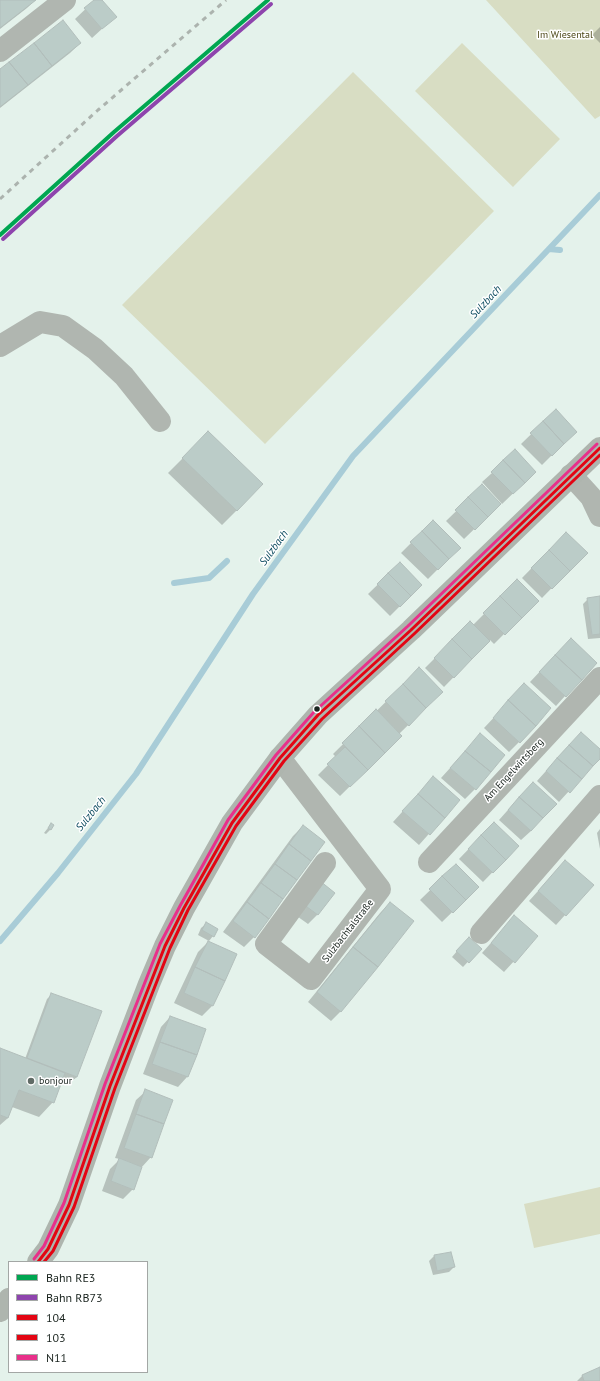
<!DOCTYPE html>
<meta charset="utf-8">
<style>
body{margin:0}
#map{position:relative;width:600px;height:1381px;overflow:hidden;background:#e4f2eb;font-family:"PT Sans",sans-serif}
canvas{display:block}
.legend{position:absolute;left:8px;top:1261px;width:140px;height:112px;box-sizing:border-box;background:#fff;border:1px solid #a3a7a5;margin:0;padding:5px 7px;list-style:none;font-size:12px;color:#19231e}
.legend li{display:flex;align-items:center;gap:8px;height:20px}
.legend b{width:20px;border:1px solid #a3a7a5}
</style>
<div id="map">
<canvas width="600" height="1381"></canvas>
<ul class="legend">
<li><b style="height:5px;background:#00a651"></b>Bahn RE3</li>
<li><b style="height:5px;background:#8e44ad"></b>Bahn RB73</li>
<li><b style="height:5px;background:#e30513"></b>104</li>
<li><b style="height:5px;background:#e30513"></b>103</li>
<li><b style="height:5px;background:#e8308a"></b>N11</li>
</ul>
</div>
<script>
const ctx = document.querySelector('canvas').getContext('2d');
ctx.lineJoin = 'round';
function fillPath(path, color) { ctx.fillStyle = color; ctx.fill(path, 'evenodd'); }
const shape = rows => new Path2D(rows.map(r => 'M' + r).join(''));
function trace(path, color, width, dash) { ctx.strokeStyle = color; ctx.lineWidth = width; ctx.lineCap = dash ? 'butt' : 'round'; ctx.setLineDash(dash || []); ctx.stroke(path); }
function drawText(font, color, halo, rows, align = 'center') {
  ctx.font = font + ' "PT Sans",sans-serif'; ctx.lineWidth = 3; ctx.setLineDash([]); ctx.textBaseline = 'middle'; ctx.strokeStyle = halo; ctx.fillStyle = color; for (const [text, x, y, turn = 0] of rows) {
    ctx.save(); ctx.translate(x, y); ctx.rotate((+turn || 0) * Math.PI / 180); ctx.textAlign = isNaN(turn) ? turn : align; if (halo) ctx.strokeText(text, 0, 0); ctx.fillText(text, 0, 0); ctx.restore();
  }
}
fillPath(shape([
 [486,0,600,0,600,116,595,119],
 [462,43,560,139,513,187,415,91],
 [353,72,494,211,265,444,122,305],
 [600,1187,600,1234,534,1248,524,1204]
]), '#d8ddc3');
fillPath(shape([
 [0,0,35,0,27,8,0,29],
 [95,0,101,0,115,17,92,38,75,19],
 [600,27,600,43,592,35],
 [80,43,70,53,0,108,0,71],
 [556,410,566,441,542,465,521,444],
 [194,447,237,510,222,525,168,473],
 [492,473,525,482,502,504,482,482],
 [482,486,500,504,464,539,446,521],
 [566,533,586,553,542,598,522,578],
 [411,543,459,548,428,579,401,553],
 [400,563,421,585,390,616,368,594],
 [517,581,537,601,494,644,490,640,444,687,425,668,470,623,473,625],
 [600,597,600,638,588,639,583,604,588,599],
 [561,649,565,696,556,706,530,682],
 [419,669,442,692,399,734,401,736,340,796,318,775,336,757,333,754],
 [515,695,519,742,509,752,484,728],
 [480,735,475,789,465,799,441,778],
 [571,743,600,750,600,757,559,802,537,781],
 [433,778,459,800,419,845,393,822],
 [523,793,531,831,521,840,499,820],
 [51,824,50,830,46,834,44,833],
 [303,826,324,842,254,937,244,947,223,932,293,836],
 [600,829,600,849,597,833],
 [484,833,518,846,483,882,459,859],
 [456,865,478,887,442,922,420,900],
 [556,871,592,885,556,925,529,901],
 [311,892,318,914,308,924,294,914],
 [390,903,341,1011,331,1021,308,1002,380,913],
 [206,924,213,936,209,941,198,935,201,928],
 [505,927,537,936,504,972,482,953],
 [208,942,236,954,212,1006,202,1016,174,1003,198,952],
 [464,943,480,949,463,967,452,957],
 [52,994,77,1077,72,1081,62,1078,53,1102,39,1117,12,1107,8,1118,0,1125,0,1049,25,1059,47,999],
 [170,1017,187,1077,178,1087,143,1074,161,1027],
 [146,1091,151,1157,141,1168,133,1189,123,1199,102,1191,110,1169,120,1159,115,1158,136,1100],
 [450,1253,454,1267,449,1272,433,1275,429,1261,434,1256],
 [600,1369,600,1381,577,1381,582,1376]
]), '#0003');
trace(shape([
 [549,249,560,250],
 [174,583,209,578,227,561],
 [0,941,58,873,136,774,253,594,353,456,600,195]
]), '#a8ccd7', 6);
const building = shape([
 [0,0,36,0,0,28,0,0],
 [94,0,102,0,117,17,102,29,84,8,94,0],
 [63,20,81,43,52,66,34,43,63,20],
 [34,43,52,66,28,85,9,62,34,43],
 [9,62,28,85,0,107,0,69,9,62],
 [556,409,577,432,564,444,543,421,556,409],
 [543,421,564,444,552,456,530,433,543,421],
 [208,431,263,484,237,511,182,458,208,431],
 [515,449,536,472,525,483,503,460,515,449],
 [503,460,525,483,513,494,491,472,503,460],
 [482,484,501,504,488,517,468,497,482,484],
 [468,497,488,517,475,530,455,510,468,497],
 [433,520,461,548,449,559,422,531,433,520],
 [422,531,449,559,438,570,410,542,422,531],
 [566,532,588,553,570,571,549,550,566,532],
 [549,550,570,571,552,589,531,568,549,550],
 [400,562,422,585,411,596,388,573,400,562],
 [388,573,411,596,400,607,377,584,388,573],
 [517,579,539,601,522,618,500,596,517,579],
 [500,596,522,618,505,635,483,613,500,596],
 [600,596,600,634,592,635,587,598,600,596],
 [470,621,490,641,472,659,452,639,470,621],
 [571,638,597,663,582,680,555,655,571,638],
 [452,639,472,659,454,678,434,658,452,639],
 [555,655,582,680,566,697,539,672,555,655],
 [419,667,443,692,426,708,403,684,419,667],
 [524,683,551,708,536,726,508,700,524,683],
 [403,684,426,708,409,726,385,701,403,684],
 [508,700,536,726,520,743,493,718,508,700],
 [376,709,402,736,385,753,359,726,376,709],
 [359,726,385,753,368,770,342,743,359,726],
 [581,732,600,749,600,759,593,766,569,745,581,732],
 [480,733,505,755,491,772,465,751,480,733],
 [569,745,593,766,582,779,557,758,569,745],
 [345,747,368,770,350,787,327,764,345,747],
 [465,751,491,772,476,790,450,768,465,751],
 [557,758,582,779,570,793,546,771,557,758],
 [433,776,460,800,445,818,418,794,433,776],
 [533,782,557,804,543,818,519,797,533,782],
 [418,794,445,818,430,835,402,811,418,794],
 [519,797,543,818,531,831,508,810,519,797],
 [494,822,519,846,506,860,481,835,494,822],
 [51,823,54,825,51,830,48,828,51,823],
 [303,825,325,842,311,861,289,844,303,825],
 [481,835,506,860,493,873,468,849,481,835],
 [289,844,311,861,297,880,275,864,289,844],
 [565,860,594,885,566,916,538,891,565,860],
 [275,864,297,880,283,899,261,883,275,864],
 [456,864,479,887,466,900,442,876,456,864],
 [442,876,466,900,453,913,429,889,442,876],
 [320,881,335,893,318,915,303,904,320,881],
 [261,883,283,899,269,919,247,902,261,883],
 [247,902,269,919,255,938,233,921,247,902],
 [390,902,414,921,378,967,353,947,390,902],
 [514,915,538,936,515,963,491,943,514,915],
 [206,922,218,929,214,937,202,930,206,922],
 [469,937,482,949,469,963,456,951,469,937],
 [208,941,237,954,225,981,195,967,208,941],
 [353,947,378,967,341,1012,317,992,353,947],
 [195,967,225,981,213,1006,184,993,195,967],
 [51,993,102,1011,77,1077,27,1058,51,993],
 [170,1016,206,1029,197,1055,160,1042,170,1016],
 [160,1042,197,1055,188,1077,152,1064,160,1042],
 [0,1048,65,1073,54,1103,19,1090,8,1118,0,1115,0,1048],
 [145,1089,173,1100,164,1124,136,1114,145,1089],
 [136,1114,164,1124,152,1158,124,1148,136,1114],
 [119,1158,142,1167,134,1190,111,1181,119,1158],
 [451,1252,455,1267,437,1271,434,1255,451,1252],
 [600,1367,600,1381,584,1381,582,1375,600,1367]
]);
fillPath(building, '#bbccc8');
trace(building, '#b2bebb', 1);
trace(shape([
 [0,51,65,0],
 [0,346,40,322,63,326,95,349,124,376,160,421],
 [571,475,591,497,600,516],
 [280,758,380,889,311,979,266,944,325,863],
 [429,862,600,678],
 [481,933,600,796]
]), '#b0b6b0', 22);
trace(shape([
 [38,1262,48,1249,69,1205,110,1086,149,984,165,946,184,908,232,823,280,758,318,715,411,630,600,448],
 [0,1311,9,1299]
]), '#aeb5ae', 22);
trace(shape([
 [0,199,98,110,226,0]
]), '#acb3ae', 3, [5, 5]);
trace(shape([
 [38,1262,48,1249,69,1205,110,1086,165,946,184,908,232,823,280,758,318,715,411,630,600,448]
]), '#e30513', 3);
trace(shape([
 [44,1262,53,1251,74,1207,115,1088,170,948,188,910,236,826,284,761,322,719,414,634,600,455]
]), '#e30513', 3);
trace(shape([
 [34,1259,44,1246,64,1203,105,1084,160,944,180,906,228,820,276,755,314,712,408,626,597,444]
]), '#e8308a', 3);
trace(shape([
 [0,235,114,132,268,0]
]), '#00a651', 4);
trace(shape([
 [3,239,117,136,271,4]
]), '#8e44ad', 4);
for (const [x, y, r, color] of [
 [317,709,3.5,"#19231e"],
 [31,1081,4,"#606b66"]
]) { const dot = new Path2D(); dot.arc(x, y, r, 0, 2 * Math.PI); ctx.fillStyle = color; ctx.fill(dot); trace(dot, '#fff', 1.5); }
drawText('10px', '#4b4615', '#fff', [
 ["Im Wiesental",565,35]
]);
drawText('10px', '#19231e', '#fff', [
 ["Am Engelwirtsberg",514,770,-47],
 ["Sulzbachtalstraße",348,931,-52]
]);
drawText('10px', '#19231e', '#fff', [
 ["bonjour",39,1081]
], 'left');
drawText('italic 11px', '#0c4b5f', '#fff', [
 ["Sulzbach",486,302,-47],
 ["Sulzbach",274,548,-54],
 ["Sulzbach",91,814,-51]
]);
</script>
